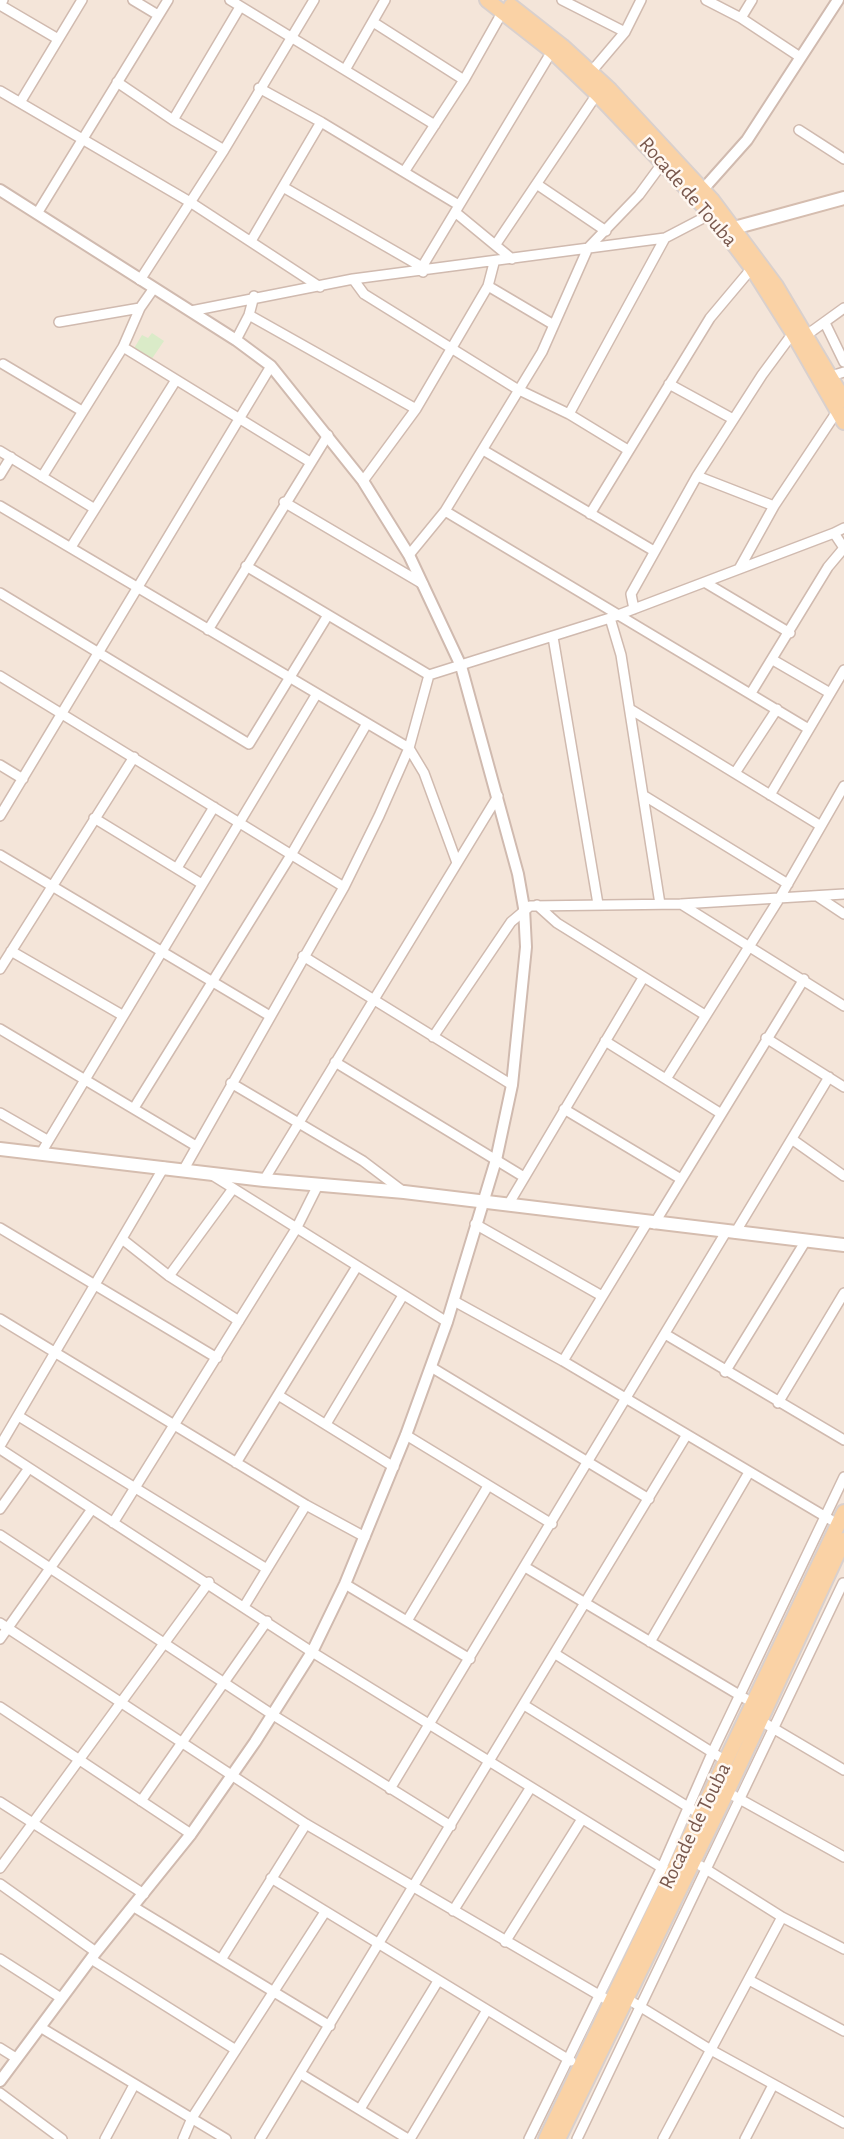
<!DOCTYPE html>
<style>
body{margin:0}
canvas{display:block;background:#fdf4eb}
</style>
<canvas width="844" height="2139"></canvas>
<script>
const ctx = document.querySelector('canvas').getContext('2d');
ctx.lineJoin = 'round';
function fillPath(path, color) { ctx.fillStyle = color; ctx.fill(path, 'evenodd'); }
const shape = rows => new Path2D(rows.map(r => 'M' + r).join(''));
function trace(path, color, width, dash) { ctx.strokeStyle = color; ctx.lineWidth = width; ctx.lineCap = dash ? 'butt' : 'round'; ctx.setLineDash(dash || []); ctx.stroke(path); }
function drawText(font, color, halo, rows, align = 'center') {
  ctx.font = font + ' "Alegreya Sans",sans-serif'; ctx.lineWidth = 5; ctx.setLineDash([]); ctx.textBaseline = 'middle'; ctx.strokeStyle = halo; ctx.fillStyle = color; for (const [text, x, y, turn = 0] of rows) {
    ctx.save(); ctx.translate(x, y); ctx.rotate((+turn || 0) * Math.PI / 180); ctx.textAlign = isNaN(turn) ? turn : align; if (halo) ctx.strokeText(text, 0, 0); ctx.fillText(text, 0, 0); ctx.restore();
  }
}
fillPath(shape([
 [0,0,844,0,844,2139,0,2139]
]), '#f4e5d9');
fillPath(shape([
 [152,333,164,341,151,360,133,350,142,335,148,338]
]), '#daebc8');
const minor = shape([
 [3,0,0,5,58,39],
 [133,0,158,15],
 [230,0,435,125],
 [562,0,625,32],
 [706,0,741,18,800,57],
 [741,18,752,0],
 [373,22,464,80],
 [345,70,385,0],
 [591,72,625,32,641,0],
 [117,82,173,120,224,150],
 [259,88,321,122,457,204],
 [0,91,190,202,320,287],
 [21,101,82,0],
 [173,120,240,7],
 [799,130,844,159],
 [404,172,464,80,503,11],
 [538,185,606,231],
 [283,187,422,267,423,272],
 [38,212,168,0],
 [455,212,512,259],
 [251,241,321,122],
 [496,244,597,94],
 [422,267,552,51],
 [353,279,364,294,517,389,569,414,628,450],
 [140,280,224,150,314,0],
 [488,286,554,325],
 [191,311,353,279,665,238,711,214],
 [249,315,416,409],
 [59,322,140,308],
 [825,323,844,362],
 [808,334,844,308],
 [236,340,249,315,254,296],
 [123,347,310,462],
 [3,364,82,411],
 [831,376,844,372],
 [669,384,733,419],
 [569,414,665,238],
 [483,450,654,551],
 [0,451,95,509],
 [0,475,11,457],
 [697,476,774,506],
 [42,477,123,347,140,308,154,288],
 [363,481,416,409,488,286,494,263],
 [284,502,423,584],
 [0,506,409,748,424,773,457,863],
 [445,511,807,728],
 [590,514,710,318,752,268],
 [834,533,844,528],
 [71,547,176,380],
 [409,555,445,511,542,352,588,248,639,195,664,161],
 [246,566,429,675],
 [739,569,774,506,838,410],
 [706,583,790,633],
 [0,593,249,744,328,615],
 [634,609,631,594,697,476,762,375,793,333],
 [610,618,621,655,660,904],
 [208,630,328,435],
 [553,637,598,904],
 [773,660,830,693],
 [0,676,344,887],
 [630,709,821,826],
 [0,765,23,779],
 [735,773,777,709],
 [643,795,788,884],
 [770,795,844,670],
 [0,816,271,366],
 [94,818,202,884],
 [0,855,270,1016],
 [177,868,214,807],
 [817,896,844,914],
 [681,904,844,1006],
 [537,905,557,923,705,1015],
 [11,951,122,1015],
 [303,956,512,1085],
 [0,969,134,757],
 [0,1029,196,1146],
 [433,1037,511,922,530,906,681,904,844,894],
 [766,1038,844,1087],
 [605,1041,720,1113],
 [335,1062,524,1177],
 [666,1079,779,899,844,786],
 [231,1083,363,1161,404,1192],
 [134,1108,291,855,366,725],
 [564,1109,681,1179],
 [0,1113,47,1140],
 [793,1140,844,1176],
 [41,1153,316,695],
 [184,1169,344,887,379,816,409,748,429,675,610,618,834,533,844,548,828,567,751,693],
 [212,1175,447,1322],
 [264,1180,498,796],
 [508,1205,643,978],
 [475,1224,602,1296],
 [654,1224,804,979],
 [0,1228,217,1358],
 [735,1233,829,1077],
 [122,1239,169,1276,239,1321],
 [169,1276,232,1190],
 [454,1301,563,1361,831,1520],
 [0,1319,306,1505,365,1537],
 [665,1334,844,1440],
 [563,1361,647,1223],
 [431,1367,649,1499],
 [725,1372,805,1242],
 [278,1395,394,1467],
 [778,1403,844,1293],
 [20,1417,267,1569],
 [326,1424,402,1297],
 [406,1435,552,1524],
 [0,1446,164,1167],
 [0,1449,312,1652,672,1874],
 [236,1463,356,1268],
 [0,1509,29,1468],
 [113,1523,296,1229,318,1185],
 [0,1535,273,1715,451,1826],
 [525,1567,746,1699],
 [345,1584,470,1659],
 [245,1605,306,1505],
 [407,1621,488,1486],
 [0,1623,306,1824,604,1998],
 [0,1639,92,1509],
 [650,1642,748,1474],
 [557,1655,726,1761],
 [524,1705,701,1815],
 [0,1707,191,1834],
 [761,1721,844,1770],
 [390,1789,726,1232],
 [727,1792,844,1857],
 [141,1801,267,1621],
 [0,1802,144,1894],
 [701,1866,782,1917,844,1949],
 [0,1868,209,1582],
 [271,1878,571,2061],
 [0,1884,96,1952],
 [134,1907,330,2026],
 [453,1911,531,1787],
 [505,1942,582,1819],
 [222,1958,306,1824],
 [0,1959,61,1998],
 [91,1959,236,2050],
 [749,1980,844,2031],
 [626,1998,711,2050,844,2123],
 [40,2027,226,2139],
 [0,2048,16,2058],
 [301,2074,408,2139],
 [0,2093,62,2139],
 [360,2109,438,1981],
 [105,2139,134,2085],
 [183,2139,192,2118,325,1912],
 [260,2139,686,1436],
 [410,2139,487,2010],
 [529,2139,663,1865,713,1751,844,1477],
 [577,2139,843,1583],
 [663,2139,782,1917],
 [745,2139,773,2085]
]);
const tertiary = shape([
 [0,190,236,340,271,366,363,481,409,555,461,666,518,874,524,908,526,947,512,1085,496,1160,447,1322,406,1435,345,1584,312,1652,255,1742,191,1834,96,1952,0,2081],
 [698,195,747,140,838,0]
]);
const secondary = shape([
 [734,228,844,198],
 [0,1149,264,1180,404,1192,844,1245]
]);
const primary = shape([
 [487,0,552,51,597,94,711,214,752,268,793,333,844,422],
 [511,6,562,46,610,90,712,200,776,286,844,400],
 [546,2139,844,1512],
 [558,2139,727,1792,844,1540]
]);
trace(minor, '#d0baaf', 12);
trace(tertiary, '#d0baaf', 14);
trace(secondary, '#d5bdaf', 16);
trace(primary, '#d9d0cd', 18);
trace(minor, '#fff', 9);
trace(tertiary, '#fff', 10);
trace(secondary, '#fff', 12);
trace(primary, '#fad2a5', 14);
drawText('21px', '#79584d', '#fff8f2', [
 ["Rocade de Touba",688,192,49],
 ["Rocade de Touba",695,1826,-64]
]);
</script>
